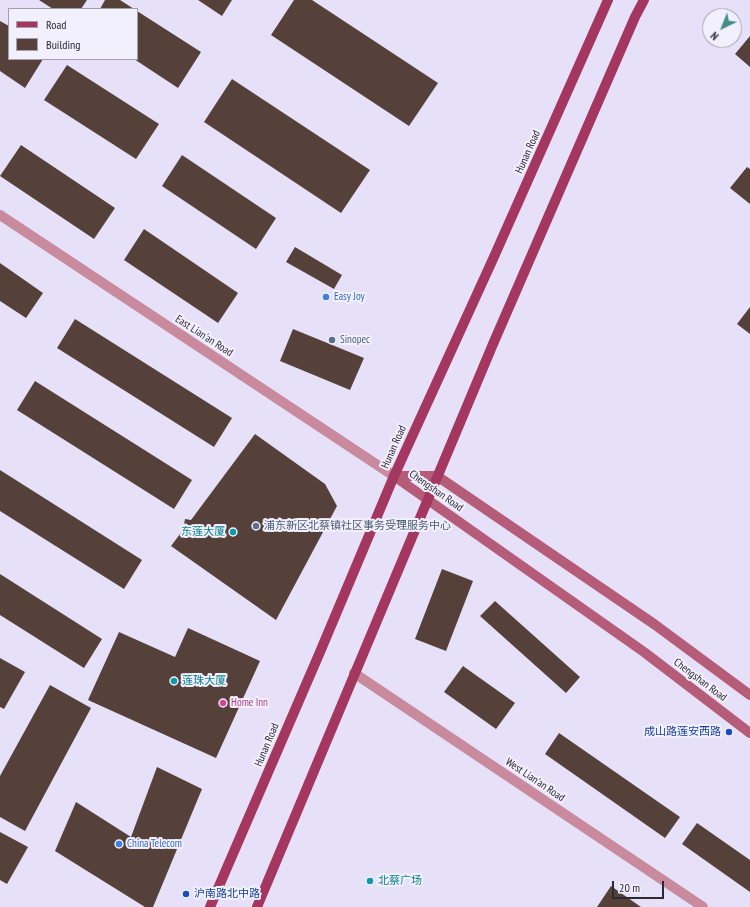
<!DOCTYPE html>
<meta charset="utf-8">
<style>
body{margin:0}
#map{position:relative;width:750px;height:907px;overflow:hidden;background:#e6e1f8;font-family:"PT Sans Narrow",sans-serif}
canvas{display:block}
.legend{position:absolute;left:8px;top:8px;width:130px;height:52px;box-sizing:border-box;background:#f3f0fe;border:1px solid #a3a0ac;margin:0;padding:5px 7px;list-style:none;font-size:12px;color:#2b2932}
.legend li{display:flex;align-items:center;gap:8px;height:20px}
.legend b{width:20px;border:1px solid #a3a0ac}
.north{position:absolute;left:702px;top:8px;width:40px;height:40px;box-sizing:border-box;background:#f3f0fe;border:1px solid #a3a0ac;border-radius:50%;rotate:223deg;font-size:11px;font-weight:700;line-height:16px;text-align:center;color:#2b2932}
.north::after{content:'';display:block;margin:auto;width:14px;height:18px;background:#468d89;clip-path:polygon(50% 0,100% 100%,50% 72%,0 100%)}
.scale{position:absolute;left:612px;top:881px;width:52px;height:18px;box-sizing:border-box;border:2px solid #2b2932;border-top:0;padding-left:5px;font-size:12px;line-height:14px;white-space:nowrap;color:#2b2932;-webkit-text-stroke:3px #f3f0fe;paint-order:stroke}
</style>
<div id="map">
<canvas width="750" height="907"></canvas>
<ul class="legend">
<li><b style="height:5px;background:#a4375f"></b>Road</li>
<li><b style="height:11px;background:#554139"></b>Building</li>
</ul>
<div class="north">N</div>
<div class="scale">20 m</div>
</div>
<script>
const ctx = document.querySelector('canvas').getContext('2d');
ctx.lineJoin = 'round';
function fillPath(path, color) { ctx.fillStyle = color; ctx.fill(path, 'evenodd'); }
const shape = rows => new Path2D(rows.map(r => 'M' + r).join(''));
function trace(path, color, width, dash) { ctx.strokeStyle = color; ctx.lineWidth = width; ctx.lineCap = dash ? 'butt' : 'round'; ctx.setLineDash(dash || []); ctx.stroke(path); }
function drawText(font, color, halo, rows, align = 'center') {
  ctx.font = font + ' "PT Sans Narrow","Noto Sans SC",sans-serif'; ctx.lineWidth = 4; ctx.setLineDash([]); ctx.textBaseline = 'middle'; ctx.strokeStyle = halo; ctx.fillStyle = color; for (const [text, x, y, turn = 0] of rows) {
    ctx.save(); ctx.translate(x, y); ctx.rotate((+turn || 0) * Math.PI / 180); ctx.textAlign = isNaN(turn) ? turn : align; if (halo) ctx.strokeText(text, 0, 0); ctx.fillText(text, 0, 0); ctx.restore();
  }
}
fillPath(shape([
 [39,0,87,0,81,9,53,9],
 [105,0,120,0,134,9,100,9],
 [198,0,232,0,222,16],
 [294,0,312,0,438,83,409,126,271,35],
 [137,11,201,52,178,88,134,59,137,59],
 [0,21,9,26,9,59,43,59,25,88,0,71],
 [750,36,750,67,735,54],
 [67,65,159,124,136,159,44,100],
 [232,79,370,170,341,213,204,122],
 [21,145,115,208,94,239,0,176],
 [182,155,276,218,256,249,162,186],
 [747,167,750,169,750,204,730,188],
 [144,229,238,293,218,323,124,260],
 [295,247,342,275,334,289,286,262],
 [0,263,43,293,26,318,0,301],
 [750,307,750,334,737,324],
 [75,319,232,418,214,447,57,348],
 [293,329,364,358,350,390,280,361],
 [35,381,192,480,174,509,17,410],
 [255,434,325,484,337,506,276,620,171,546,183,530,185,519,191,520],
 [0,470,142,560,124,589,0,511],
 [442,569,473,581,446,651,415,639],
 [0,574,102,639,84,668,0,615],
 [495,601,580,677,566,693,480,616],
 [188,628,260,661,216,758,88,700,119,632,175,657],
 [0,658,25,672,4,709,0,707],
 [463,666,515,703,496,729,444,692],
 [50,685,91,708,25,831,0,817,0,776],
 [559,733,680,817,665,838,545,754],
 [157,767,202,789,153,907,145,907,55,851,76,802,131,837],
 [697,823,750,860,750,892,682,844],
 [0,832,28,847,7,884,0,880],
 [611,886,641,907,597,907]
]), '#554139');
trace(shape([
 [354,673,703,907]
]), '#c88a9c', 10);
trace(shape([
 [0,215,394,476]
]), '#c88a9c', 10);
trace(shape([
 [394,476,644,652,750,733],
 [394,476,437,476,654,624,750,695]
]), '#b55c78', 10);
trace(shape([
 [210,907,320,652,394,476,493,259,608,0],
 [257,907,493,344,635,17,644,0]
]), '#a4375f', 10);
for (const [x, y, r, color] of [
 [326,297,4,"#3f7fe0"],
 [332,340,4,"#5c6f8a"],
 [256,526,4,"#5c6f8a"],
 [233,532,4,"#0f9aa8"],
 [174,681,4,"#0f9aa8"],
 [223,703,4,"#d1479c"],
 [729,732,4,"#1a4fb4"],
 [119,844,4,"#3f7fe0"],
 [370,881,4,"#0f9aa8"],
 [186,894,4,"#1a4fb4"]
]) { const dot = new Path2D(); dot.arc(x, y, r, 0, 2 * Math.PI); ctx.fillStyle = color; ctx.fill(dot); trace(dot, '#f3f0fe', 1.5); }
drawText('11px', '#2b2932', '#f3f0fe', [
 ["Hunan Road",528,152,-66],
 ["East Lian'an Road",204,336,33],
 ["Hunan Road",394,447,-66],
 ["Chengshan Road",436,491,35],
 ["Chengshan Road",700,680,37],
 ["Hunan Road",267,745,-67],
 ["West Lian'an Road",535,780,34]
]);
drawText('11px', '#366cbe', '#f3f0fe', [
 ["Easy Joy",334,297],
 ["China Telecom",127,844]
], 'left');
drawText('11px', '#4e5e75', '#f3f0fe', [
 ["Sinopec",340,340],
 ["浦东新区北蔡镇社区事务受理服务中心",264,526]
], 'left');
drawText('11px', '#0d838f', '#f3f0fe', [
 ["东莲大厦",225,532,"right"],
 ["莲珠大厦",182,681],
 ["北蔡广场",378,881]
], 'left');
drawText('11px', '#b23c85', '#f3f0fe', [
 ["Home Inn",231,703]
], 'left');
drawText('11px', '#164399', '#f3f0fe', [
 ["成山路莲安西路",721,732],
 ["沪南路北中路",194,894,"left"]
], 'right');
</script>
